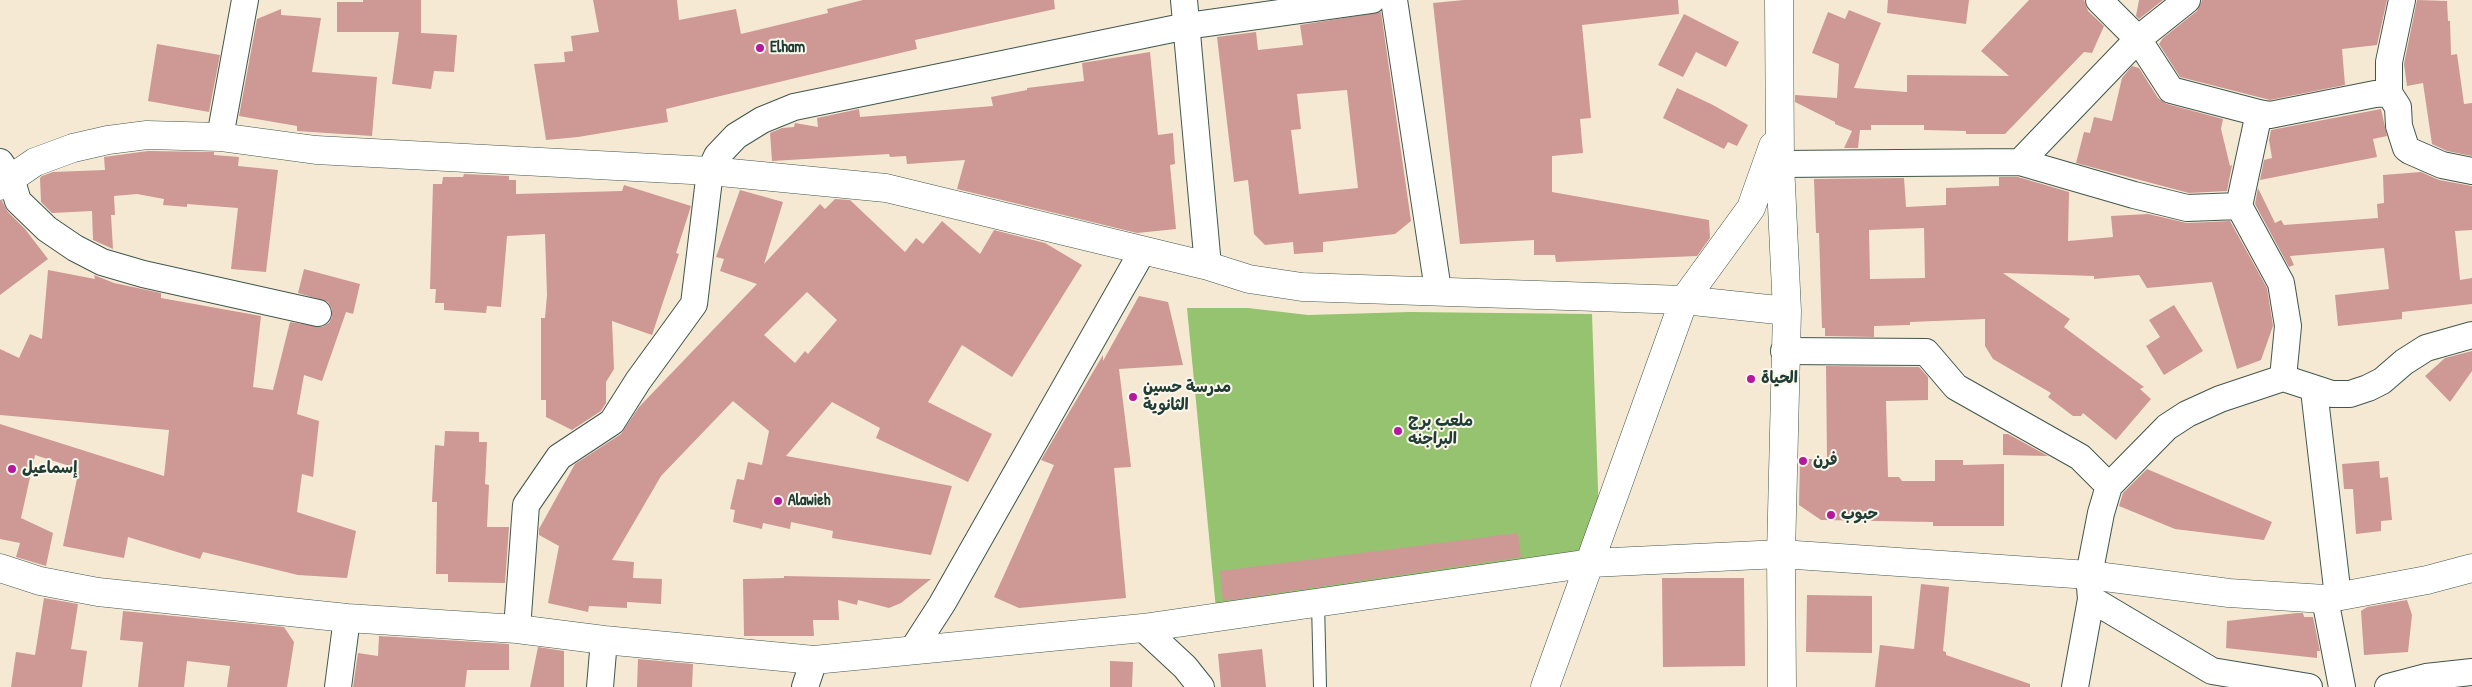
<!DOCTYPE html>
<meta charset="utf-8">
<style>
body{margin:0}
canvas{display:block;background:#f5e9d3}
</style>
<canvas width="2472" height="687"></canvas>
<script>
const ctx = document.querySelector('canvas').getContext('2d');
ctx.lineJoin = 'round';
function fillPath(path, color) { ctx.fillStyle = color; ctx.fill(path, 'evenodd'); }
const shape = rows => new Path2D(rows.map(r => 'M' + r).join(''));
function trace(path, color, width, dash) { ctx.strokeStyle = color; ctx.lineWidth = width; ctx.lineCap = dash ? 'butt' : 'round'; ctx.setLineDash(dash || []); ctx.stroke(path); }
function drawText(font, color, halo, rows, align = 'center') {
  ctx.font = font + ' "Patrick Hand","Playpen Sans Arabic",sans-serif'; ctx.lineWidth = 4; ctx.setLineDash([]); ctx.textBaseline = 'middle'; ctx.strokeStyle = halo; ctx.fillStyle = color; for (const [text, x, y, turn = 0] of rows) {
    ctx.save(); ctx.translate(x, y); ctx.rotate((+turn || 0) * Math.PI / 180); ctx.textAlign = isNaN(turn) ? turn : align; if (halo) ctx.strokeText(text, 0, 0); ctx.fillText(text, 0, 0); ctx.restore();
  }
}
fillPath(shape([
 [1187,308,1248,308,1308,315,1410,312,1592,314,1600,547,1294,601,1216,609]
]), '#96c370');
fillPath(shape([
 [363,0,421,0,421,33,457,35,454,72,434,71,431,89,392,84,399,32,337,32,337,2,363,2],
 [593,0,677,0,679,20,736,9,741,34,828,13,827,9,863,0,1054,0,1055,9,915,40,917,49,666,109,668,122,578,137,546,140,534,64,565,62,564,52,573,51,571,36,599,32],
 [1464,0,1678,0,1679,14,1582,25,1591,118,1580,119,1583,153,1552,156,1552,192,1709,220,1710,238,1697,256,1556,262,1555,255,1534,255,1534,240,1460,244,1433,3],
 [1888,0,1969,0,1966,24,1887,13],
 [2029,0,2084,0,2088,11,2104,26,2092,53,2084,52,2005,134,1966,134,1966,131,1924,130,1924,125,1871,125,1871,130,1860,130,1858,148,1844,148,1852,131,1835,124,1835,122,1795,102,1795,95,1837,98,1839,64,1812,53,1828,12,1845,19,1849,10,1881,23,1854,88,1907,92,1907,75,2009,76,1981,51],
 [2139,0,2163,0,2139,19,2136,16],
 [2202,0,2387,0,2377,45,2342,49,2345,85,2270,100,2180,77,2159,44,2163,38,2197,11],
 [2417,0,2447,1,2448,21,2450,21,2451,55,2457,54,2464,104,2472,103,2472,156,2447,151,2432,144,2423,83,2407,86,2404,64],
 [281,9,281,15,321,18,312,72,377,77,372,136,297,131,297,126,239,116,257,19],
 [1381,12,1411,221,1395,234,1323,242,1323,252,1294,254,1293,242,1265,245,1254,234,1248,180,1234,182,1217,37,1256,32,1258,50,1303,45,1300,25],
 [1347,90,1358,188,1299,194,1291,130,1301,129,1297,94],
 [1684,14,1739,42,1726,67,1696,52,1683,77,1658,65],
 [157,44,220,55,209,112,148,101],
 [1150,52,1158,135,1173,133,1175,164,1170,165,1176,229,1137,233,957,189,965,160,907,164,906,156,890,157,889,154,772,161,770,133,782,128,794,127,795,123,818,127,817,118,859,109,860,117,993,106,991,97,1027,90,1027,88,1084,81,1082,63],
 [2132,66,2139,68,2158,98,2167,104,2223,119,2221,129,2230,166,2232,165,2227,191,2189,193,2076,163,2084,132,2090,133,2094,117,2112,121,2122,78],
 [1677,88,1713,105,1748,125,1737,146,1728,142,1724,149,1663,118],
 [2381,109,2387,136,2373,139,2377,157,2260,180,2264,160,2272,158,2269,140,2271,130],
 [148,151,214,152,214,155,239,157,238,166,278,170,266,272,231,269,238,208,187,204,187,207,163,205,164,199,137,194,114,196,115,215,111,215,113,249,93,240,92,211,52,213,41,202,40,178,42,176,53,172,105,170,104,157],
 [2421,172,2439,180,2472,186,2472,230,2455,231,2460,280,2472,278,2472,304,2402,312,2402,319,2338,326,2335,295,2389,289,2384,248,2290,256,2294,265,2289,267,2255,204,2258,188,2275,223,2281,220,2284,225,2378,218,2377,204,2384,203,2383,175],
 [464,174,509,176,509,180,516,180,516,194,622,191,624,185,691,206,676,253,679,254,652,335,612,321,614,369,606,382,606,403,601,411,572,430,546,417,546,400,541,400,541,318,545,318,547,295,545,234,507,236,501,307,487,306,486,313,444,310,444,303,435,303,436,289,430,289,433,184,442,184,443,177,463,177],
 [1999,177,2018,177,2069,192,2068,241,2113,237,2111,216,2148,214,2187,223,2230,221,2267,288,2273,326,2261,360,2237,369,2212,282,2147,288,2139,275,2094,279,2094,276,2003,273,2070,319,2064,327,2144,387,2140,389,2151,399,2116,440,2083,413,2081,416,2073,416,2048,397,2051,393,1993,359,1985,346,1985,319,1910,322,1910,325,1874,326,1874,337,1825,336,1825,328,1822,328,1819,233,1816,233,1814,179,1904,178,1906,207,1946,205,1946,188,1999,186],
 [1924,228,1925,278,1870,279,1869,230],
 [740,190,783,202,764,264,820,204,825,209,835,199,850,200,905,252,916,238,923,244,942,221,980,254,994,230,1045,243,1082,265,1012,377,962,345,928,402,992,434,968,482,876,438,880,428,832,402,786,456,952,486,931,555,832,538,833,531,791,522,790,529,763,523,762,529,733,522,735,510,730,509,737,479,744,480,748,462,762,465,769,431,733,401,661,476,612,560,634,562,633,578,662,579,661,604,627,602,627,608,589,606,588,612,548,603,559,546,539,535,539,529,575,464,621,434,639,407,757,284,720,271,724,259,716,257],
 [807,292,837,320,808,354,805,351,795,363,764,335],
 [0,201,2,201,8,212,25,229,48,259,0,295],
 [304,269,360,284,353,314,346,312,322,381,304,375,297,414,319,421,313,477,302,474,297,512,356,531,347,578,298,575,203,552,200,559,128,537,124,558,63,546,79,469,35,455,21,518,53,533,46,566,16,557,20,543,0,539,0,424,164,476,169,430,0,415,0,349,19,358,30,334,42,339,48,270,95,279,94,275,114,283,161,293,161,298,261,316,253,387,273,390,290,322,322,327,329,323,332,317,332,309,328,302,298,293],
 [1139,296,1168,302,1183,365,1119,369,1131,467,1114,468,1126,598,1019,608,994,597,1054,465,1041,460,1103,355,1103,361],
 [2174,305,2203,351,2164,375,2146,346,2160,337,2149,320],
 [2472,351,2472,371,2450,402,2425,376,2445,358],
 [1826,366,1919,367,1928,377,1928,400,1886,401,1888,477,1899,477,1902,481,1935,481,1935,460,1963,460,1963,465,2004,464,2004,526,1933,526,1933,522,1821,520,1799,505,1800,459,1827,459],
 [445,431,479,432,479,442,487,442,485,484,489,485,487,527,509,527,505,583,448,582,448,574,436,574,437,502,432,502,435,445,444,446],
 [2003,434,2008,434,2048,456,2003,455],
 [2379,461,2380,478,2388,477,2392,520,2381,521,2381,531,2356,534,2353,489,2344,489,2342,464],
 [2147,469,2272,522,2264,540,2175,529,2119,506,2123,493],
 [1518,533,1521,557,1223,601,1220,571],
 [784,576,931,579,901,603,889,608,858,600,857,605,838,600,839,620,813,620,814,636,744,636,743,579,784,578],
 [1662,578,1744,578,1745,666,1663,667],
 [1921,584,1949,587,1943,651,1946,652,1946,655,2030,684,2030,687,1875,687,1880,645,1914,649],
 [1807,595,1872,596,1872,653,1806,652],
 [44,598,78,604,71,649,87,651,82,687,11,687,16,652,35,655],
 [2407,600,2412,615,2408,652,2364,655,2361,611,2367,607],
 [123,611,284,627,294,642,287,687,227,687,230,666,187,661,184,687,138,687,143,642,120,640],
 [2297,613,2303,613,2304,617,2313,617,2320,651,2317,651,2317,658,2226,648,2227,621],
 [379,636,509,644,509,670,467,670,465,687,353,687,358,653,378,656],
 [538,647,564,651,564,687,530,687],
 [1262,649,1266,687,1221,687,1218,654],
 [638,659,693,664,692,687,637,687],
 [1110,661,1133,662,1132,687,1110,687]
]), '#ce9895');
const service = shape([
 [1318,603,1320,687]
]);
const minor = shape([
 [1184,0,1208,266],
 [1394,0,1438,290],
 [2099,0,2138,39,2171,90,2259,113],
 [2389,93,2389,62,2402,0],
 [220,137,245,0],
 [0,162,11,178,18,201,47,229,75,248,102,262,143,274,318,313],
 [2020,162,2138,39,2187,0],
 [1780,164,2020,162,2134,195,2187,208,2239,206],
 [1784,351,1926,352,1956,387,2080,457,2109,486],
 [2283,378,2288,326,2281,283,2239,206,2259,113,2270,115,2375,94,2389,93,2398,107,2399,126,2406,148,2410,151,2442,165,2472,171],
 [2314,390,2338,597],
 [2325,599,2342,687],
 [1143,628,1185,667,1201,687],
 [517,629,526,505,559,457,612,422,638,381,694,304,710,171,717,156,736,136,762,120,794,107,1187,26,1372,0],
 [913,649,942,604,1142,252],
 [338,687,347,618],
 [600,687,604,640],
 [805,687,814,660],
 [2075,687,2091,599],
 [2309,687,2212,671,2091,599,2089,575,2101,513,2109,486,2167,427,2187,414,2220,399,2283,378,2332,394,2350,394,2368,388,2382,381,2404,362,2426,348,2472,335],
 [2388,687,2426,677,2472,672]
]);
const tertiary = shape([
 [1779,0,1780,164,1787,311,1781,554,1782,687],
 [0,186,35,162,73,148,108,140,147,135,220,137,316,150,710,171,886,188,1208,266,1249,279,1302,287,1684,300,1787,311],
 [0,568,40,581,98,592,347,618,517,629,604,640,814,660,1143,628,1591,563,1781,554,2089,575,2229,593,2325,599,2427,580,2472,568],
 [1545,687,1684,300,1751,208,1773,146]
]);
trace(service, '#3f574c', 14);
trace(minor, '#3f574c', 28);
trace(tertiary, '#3f574c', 29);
trace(service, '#fff', 12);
trace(minor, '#fff', 26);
trace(tertiary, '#fff', 28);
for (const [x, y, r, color] of [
 [760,48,5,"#b5179e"],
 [1751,379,5,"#b5179e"],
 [1133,397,5,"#b5179e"],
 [1398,431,5,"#b5179e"],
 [1803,461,5,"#b5179e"],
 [12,469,5,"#b5179e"],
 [778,501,5,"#b5179e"],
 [1831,515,5,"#b5179e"]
]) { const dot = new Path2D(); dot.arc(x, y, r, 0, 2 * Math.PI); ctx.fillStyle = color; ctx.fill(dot); trace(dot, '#fbf7ec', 2); }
drawText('bold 16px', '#1f3d34', '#fbf7ec', [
 ["Elham",770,48],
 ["الحياة",1761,379],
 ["مدرسة حسين",1143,388],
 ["الثانوية",1143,406],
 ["ملعب برج",1408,422],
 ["البراجنه",1408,440],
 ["فرن",1813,461],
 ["إسماعيل",22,469],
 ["Alawieh",788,501],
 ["حبوب",1841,515]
], 'left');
</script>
